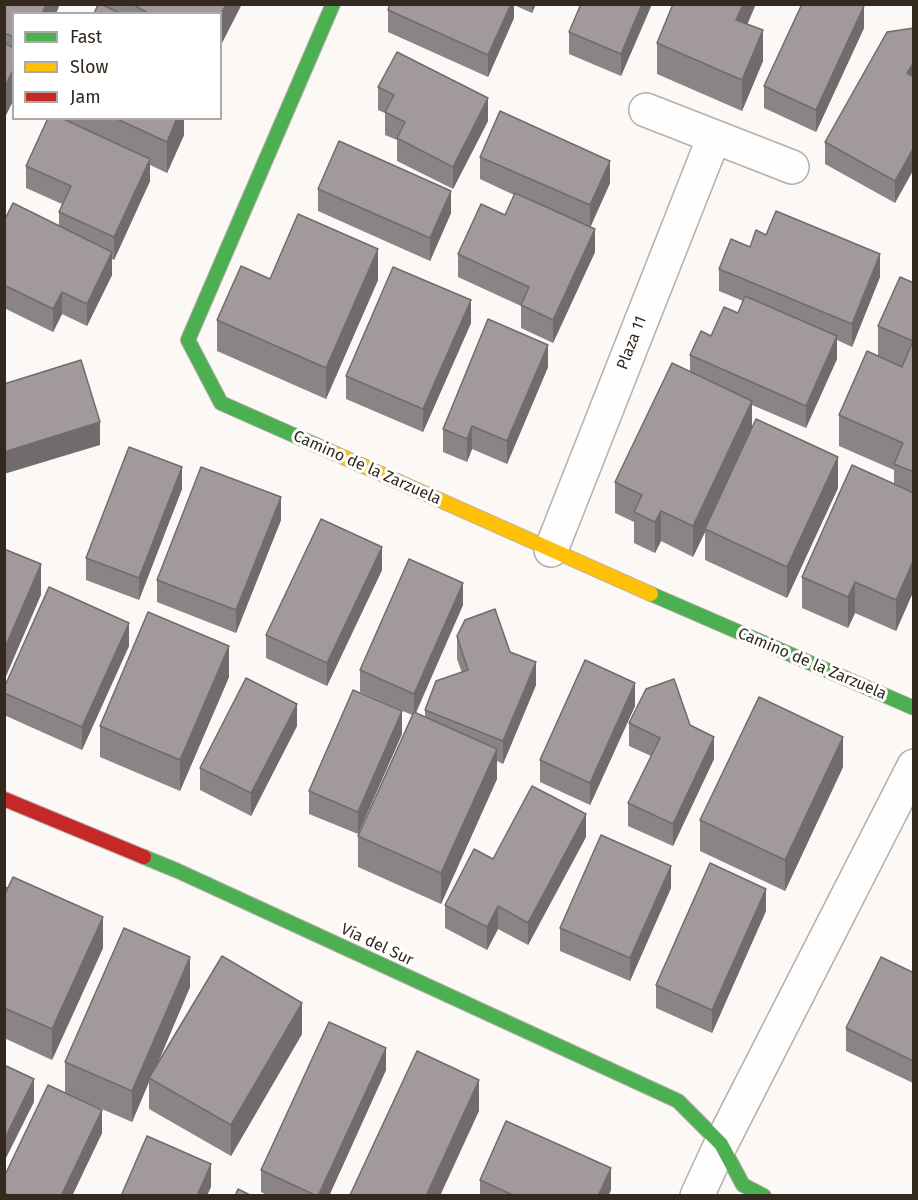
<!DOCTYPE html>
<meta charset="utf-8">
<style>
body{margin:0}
#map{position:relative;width:918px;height:1200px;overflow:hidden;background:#fbf8f6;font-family:"Fira Sans",sans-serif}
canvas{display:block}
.frame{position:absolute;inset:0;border:6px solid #34291f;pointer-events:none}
.legend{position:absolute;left:12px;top:12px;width:210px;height:108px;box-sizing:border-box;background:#fff;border:2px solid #aea9a5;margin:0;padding:8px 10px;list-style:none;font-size:18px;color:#34291f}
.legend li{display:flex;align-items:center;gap:12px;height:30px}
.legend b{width:30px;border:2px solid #aea9a5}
</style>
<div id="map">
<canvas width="918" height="1200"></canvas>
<div class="frame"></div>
<ul class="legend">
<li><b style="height:8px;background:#4caf50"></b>Fast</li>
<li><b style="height:8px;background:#ffc107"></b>Slow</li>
<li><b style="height:8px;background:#c62828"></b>Jam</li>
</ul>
</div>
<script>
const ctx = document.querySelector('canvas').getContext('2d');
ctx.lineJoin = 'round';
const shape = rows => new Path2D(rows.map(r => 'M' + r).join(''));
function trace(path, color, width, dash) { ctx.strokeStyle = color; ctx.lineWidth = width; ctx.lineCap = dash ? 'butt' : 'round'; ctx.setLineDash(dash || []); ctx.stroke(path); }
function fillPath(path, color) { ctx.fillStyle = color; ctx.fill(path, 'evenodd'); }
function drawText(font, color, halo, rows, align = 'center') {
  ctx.font = font + ' "Fira Sans",sans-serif'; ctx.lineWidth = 6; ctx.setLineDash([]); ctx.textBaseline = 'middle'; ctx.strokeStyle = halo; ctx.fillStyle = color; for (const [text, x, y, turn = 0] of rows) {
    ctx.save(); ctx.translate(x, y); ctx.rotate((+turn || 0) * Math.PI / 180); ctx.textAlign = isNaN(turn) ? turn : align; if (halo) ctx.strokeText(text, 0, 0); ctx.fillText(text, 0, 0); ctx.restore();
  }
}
const street = shape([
 [646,110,792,167],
 [551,550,714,137],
 [697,1196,721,1144,914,766]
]);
const fast = shape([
 [316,445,221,403,188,340,333,4],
 [651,594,914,708],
 [144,857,178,871,678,1101,721,1144,743,1185,764,1196]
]);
const slow = shape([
 [316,445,651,594]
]);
const jam = shape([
 [4,799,144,857]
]);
trace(street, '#b5aea9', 36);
trace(fast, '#b5aea9', 16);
trace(slow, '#b5aea9', 16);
trace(jam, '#b5aea9', 16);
trace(street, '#fefefe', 33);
trace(fast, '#4caf50', 14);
trace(slow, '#ffc107', 14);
trace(jam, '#c62828', 14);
fillPath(shape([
 [4,4,14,14,14,99,4,119],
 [98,4,242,4,220,14,94,14],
 [390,4,536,4,532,13,514,5,514,18,488,77,388,32,388,10],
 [574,4,652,4,621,76,569,54,569,32,580,7],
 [748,24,763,61,742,111,657,74,657,43],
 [864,28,816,132,764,108,764,86],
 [914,28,895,203,825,164,825,142],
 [378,87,488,121,453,189,397,161,397,140,385,135,385,113,378,110],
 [46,118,184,118,184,135,167,173,150,165,150,181,114,260,112,259,112,275,87,326,62,314,53,332,4,308,4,221,59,226,59,212,62,204,26,188,26,166,48,119],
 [480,157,610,183,590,227,595,252,553,343,521,328,521,306,458,277,458,254,505,215,514,195,480,179],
 [318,189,451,213,430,261,318,211],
 [766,235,880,277,852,347,837,340,837,359,806,428,752,405,752,426,838,488,787,598,705,560,705,532,693,557,661,541,655,553,634,543,634,522,615,513,615,482,690,371,690,355,738,313,743,301,719,291,719,269],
 [270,279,378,280,326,399,217,351,217,320],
 [914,283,914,590,896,631,855,613,848,628,802,608,802,577,894,484,894,470,839,446,839,415,878,356,878,326],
 [471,323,423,432,346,399,346,376],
 [548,367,507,464,472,449,467,462,443,452,443,429],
 [182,489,139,600,86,580,86,558],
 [281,520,236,633,157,602,157,580],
 [382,570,327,686,266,658,266,635],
 [463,605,416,713,425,717,425,710,462,673,457,659,457,636,510,652,536,685,503,764,497,761,497,779,441,904,358,867,358,836,412,715,360,692,360,670],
 [129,646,82,750,4,715,4,688],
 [229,677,180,791,100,757,100,726],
 [635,706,590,805,540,782,540,760],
 [629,723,714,759,673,846,628,826,628,803,651,756,629,746],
 [297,726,251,816,200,790,200,768],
 [402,734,358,834,309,814,309,791],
 [843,767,785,891,700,851,700,820],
 [586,837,528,945,498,929,487,950,445,928,445,905,493,859],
 [4,887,103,948,52,1060,4,1038],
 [671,888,630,981,560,951,560,928],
 [766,911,712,1033,656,1008,656,985],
 [914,973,913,1083,846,1051,846,1028],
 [190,987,156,1067,302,1034,231,1156,149,1109,149,1082,132,1122,67,1094,102,1133,72,1196,4,1196,4,1177,65,1093,65,1062],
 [386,1070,329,1196,269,1196,261,1192,261,1170],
 [480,1180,611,1190,608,1196,480,1196]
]), '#8a8486');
fillPath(shape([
 [46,4,60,4,56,14,42,14],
 [226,4,242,4,220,47,220,16],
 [511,4,514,4,514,18,488,77,488,55],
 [532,4,536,4,532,13],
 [642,4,652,4,621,76,621,54],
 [743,4,756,4,736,51,736,20],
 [864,6,864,28,816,132,816,110],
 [763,30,763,61,742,111,742,80],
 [914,62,914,85,907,73],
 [14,68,14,99,4,119,4,88],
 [488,98,488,121,453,189,453,167],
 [177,118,184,118,184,135,167,173,167,142],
 [914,147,914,169,895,203,895,181],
 [150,159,150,181,114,260,114,237],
 [610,161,610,183,590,228,590,205],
 [451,191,451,213,430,261,430,238],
 [595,229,595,252,553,343,553,320],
 [378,249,378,280,326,399,326,368],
 [112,252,112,275,87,326,87,304],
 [880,254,880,277,852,347,852,324],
 [62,292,62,314,53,332,53,309],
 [471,300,471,323,423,432,423,409],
 [837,336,837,359,806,428,806,406],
 [548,345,548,367,507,464,507,441],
 [752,401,752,432,705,529,705,532,693,557,693,526],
 [100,422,100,445,4,474,4,452],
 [472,426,472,449,467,462,467,439],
 [838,457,838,488,787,598,787,567],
 [182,467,182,489,139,600,139,578],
 [281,497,281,520,236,633,236,610],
 [661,511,661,541,655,553,655,522],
 [382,547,382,570,327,686,327,663],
 [914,559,914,590,896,631,896,600],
 [41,564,41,595,4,681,4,650],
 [855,582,855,613,848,628,848,597],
 [463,583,463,605,414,716,414,694],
 [129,623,129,646,82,750,82,727],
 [229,646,229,677,180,791,180,760],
 [536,662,536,685,503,764,503,741],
 [635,683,635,706,590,805,590,783],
 [297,704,297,726,251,816,251,793],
 [402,711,402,734,358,834,358,812],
 [714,737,714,759,673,846,673,824],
 [843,737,843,767,785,891,785,860],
 [497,749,497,779,441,904,441,873],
 [586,814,586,837,528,945,528,923],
 [671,866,671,888,630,981,630,958],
 [766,889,766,911,712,1033,712,1010],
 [498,906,498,929,487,950,487,927],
 [103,917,103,948,52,1060,52,1029],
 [190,957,190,987,151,1079,149,1078,149,1082,132,1122,132,1091],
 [302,1003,302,1034,231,1156,231,1125],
 [386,1048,386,1070,329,1196,318,1196],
 [34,1079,34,1102,4,1162,4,1140],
 [479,1080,479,1111,440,1196,426,1196],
 [102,1110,102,1133,72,1196,61,1196],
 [211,1164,211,1187,207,1196,197,1196],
 [611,1168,611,1190,608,1196,598,1196]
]), '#716b6d');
const building = shape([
 [4,4,46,4,42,14,14,14,14,37,4,33,4,4],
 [98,4,101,4,121,14,94,14,98,4],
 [132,4,226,4,220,16,220,14,150,14,132,4],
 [390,4,511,4,488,55,388,10,390,4],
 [581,4,642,4,621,54,569,32,581,4],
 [673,4,743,4,736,20,763,30,742,80,657,43,673,4],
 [802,4,861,4,864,6,816,110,764,86,802,4],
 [914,28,914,62,907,73,914,77,914,147,895,181,825,142,887,32,914,28],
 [4,43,14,48,14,68,4,88,4,43],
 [397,52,488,98,453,167,397,138,405,122,385,112,394,95,378,87,397,52],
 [500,111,610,161,590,205,480,157,500,111],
 [48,118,61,118,150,159,114,237,59,212,71,186,26,166,48,118],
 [115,118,177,118,167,142,115,118],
 [339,141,451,191,430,238,318,189,339,141],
 [515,193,595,229,553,320,521,305,529,287,458,254,481,204,505,215,515,193],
 [13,203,112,252,87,304,62,292,53,309,4,285,4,221,13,203],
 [776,211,880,254,852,324,719,269,731,239,750,247,756,230,766,235,776,211],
 [298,214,378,249,326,368,217,320,241,266,270,279,298,214],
 [393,267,471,300,423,409,346,376,393,267],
 [900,277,914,283,914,472,894,464,903,443,839,415,867,351,902,367,913,341,878,326,900,277],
 [745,296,837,336,806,406,690,355,701,331,711,336,724,307,738,313,745,296],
 [488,319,548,345,507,441,472,426,467,439,443,429,488,319],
 [81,360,100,422,4,452,4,384,81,360],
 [672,363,752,401,693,526,661,511,655,522,634,512,642,495,615,482,672,363],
 [756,419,838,457,787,567,705,529,756,419],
 [129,447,182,467,139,578,86,558,129,447],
 [852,465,914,493,914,559,896,600,855,582,848,597,802,577,852,465],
 [201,467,281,497,236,610,157,580,201,467],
 [321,519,382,547,327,663,266,635,321,519],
 [4,549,41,564,4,650,4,549],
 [409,559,463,583,414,694,360,670,409,559],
 [49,587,129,623,82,727,4,693,4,688,49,587],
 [495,609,510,652,536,662,503,741,425,710,436,681,468,670,457,636,465,620,495,609],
 [148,612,229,646,180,760,100,726,148,612],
 [585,660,635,683,590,783,540,760,585,660],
 [246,678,297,704,251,793,200,768,246,678],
 [674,679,690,725,714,737,673,824,628,803,660,738,629,723,646,689,674,679],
 [353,690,402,711,358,812,309,791,353,690],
 [759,697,843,737,785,860,700,820,759,697],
 [414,712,497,749,441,873,358,836,414,712],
 [532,786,586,814,528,923,498,906,487,927,445,905,474,849,493,859,532,786],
 [601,835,671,866,630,958,560,928,601,835],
 [710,863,766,889,712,1010,656,985,710,863],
 [13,877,103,917,52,1029,4,1008,4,896,13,877],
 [4,887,8,888,4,895,4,887],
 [124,928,190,957,132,1091,65,1062,124,928],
 [222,956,302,1003,231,1125,149,1078,222,956],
 [881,957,914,973,913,1061,846,1028,881,957],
 [329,1022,386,1048,318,1196,317,1196,261,1170,329,1022],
 [417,1051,479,1080,426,1196,351,1196,350,1195,417,1051],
 [4,1065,34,1079,4,1140,4,1065],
 [48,1085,102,1110,61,1196,11,1196,4,1193,4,1177,48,1085],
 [506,1121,611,1168,598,1196,515,1196,480,1180,506,1121],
 [147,1136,211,1164,197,1196,121,1196,147,1136],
 [238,1189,252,1196,235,1196,238,1189]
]);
fillPath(building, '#a1999c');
trace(building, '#716b6d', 1.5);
drawText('16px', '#34291f', '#fff', [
 ["Plaza 11",632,343,-69],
 ["Camino de la Zarzuela",367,468,24],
 ["Camino de la Zarzuela",812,664,23],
 ["Vía del Sur",377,945,25]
]);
</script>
